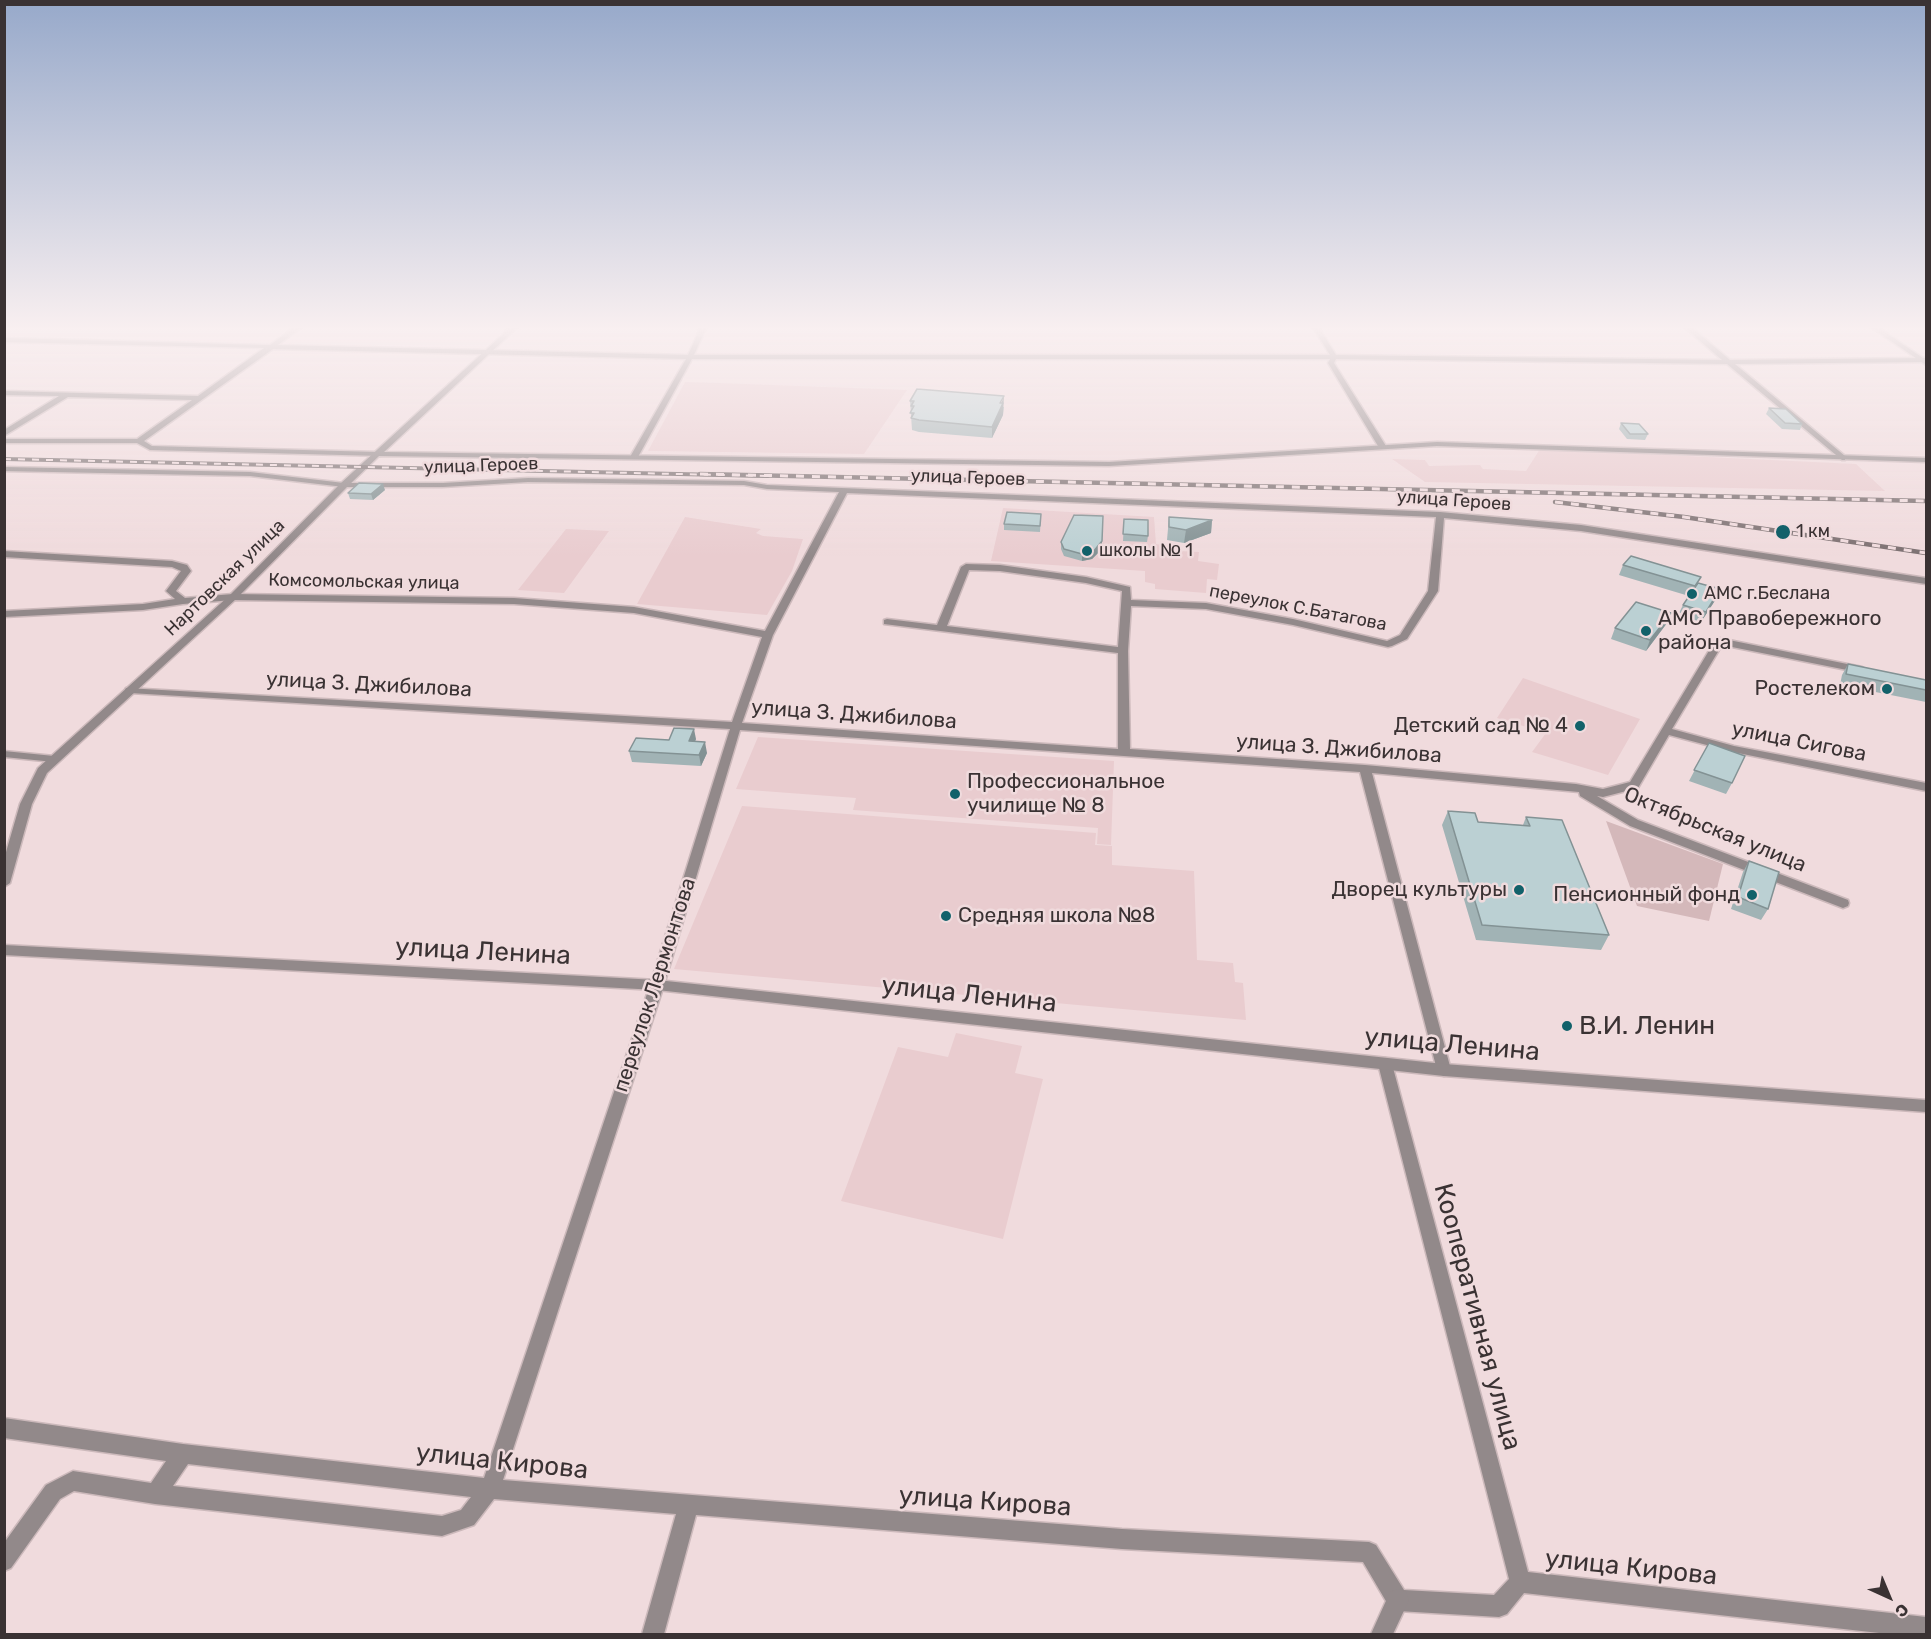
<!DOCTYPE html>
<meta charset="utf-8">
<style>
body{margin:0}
#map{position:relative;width:1931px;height:1639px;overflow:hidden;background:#f0dbdd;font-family:Rubik,sans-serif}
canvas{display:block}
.frame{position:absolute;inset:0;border:6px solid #3a3233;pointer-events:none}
.north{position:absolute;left:1859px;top:1567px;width:60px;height:60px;-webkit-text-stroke:4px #f0dbdd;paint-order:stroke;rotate:136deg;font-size:16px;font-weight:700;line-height:24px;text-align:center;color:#3a3233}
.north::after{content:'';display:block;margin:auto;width:21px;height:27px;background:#3a3233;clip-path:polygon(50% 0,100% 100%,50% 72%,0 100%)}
</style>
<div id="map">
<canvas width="1931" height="1639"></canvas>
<div class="frame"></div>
<div class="north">С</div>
</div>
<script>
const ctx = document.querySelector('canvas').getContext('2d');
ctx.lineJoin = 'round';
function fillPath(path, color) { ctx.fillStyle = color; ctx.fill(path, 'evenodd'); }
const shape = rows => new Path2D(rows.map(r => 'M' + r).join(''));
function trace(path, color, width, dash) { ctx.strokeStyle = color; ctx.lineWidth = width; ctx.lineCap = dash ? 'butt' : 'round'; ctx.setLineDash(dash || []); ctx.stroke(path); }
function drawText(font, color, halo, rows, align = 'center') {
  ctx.font = font + ' Rubik,sans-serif'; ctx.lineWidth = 5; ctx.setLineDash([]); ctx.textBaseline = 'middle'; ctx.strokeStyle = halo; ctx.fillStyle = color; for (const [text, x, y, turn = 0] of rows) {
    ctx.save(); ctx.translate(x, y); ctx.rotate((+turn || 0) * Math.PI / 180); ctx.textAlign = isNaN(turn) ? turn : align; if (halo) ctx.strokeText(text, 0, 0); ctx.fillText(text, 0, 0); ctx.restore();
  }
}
fillPath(shape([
 [685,382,719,383,907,390,864,454,648,451],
 [1540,449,1856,464,1885,491,1425,482,1392,459,1425,460,1429,466,1480,465,1483,469,1526,471],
 [1003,508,1154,517,1156,544,1162,545,1162,550,1199,552,1198,561,1219,564,1217,580,1207,579,1206,593,1155,589,1155,584,1145,582,1145,571,991,561],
 [685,517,761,529,756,533,763,536,803,539,792,571,767,615,637,604],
 [566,529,609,531,564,593,518,590],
 [1523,678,1640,719,1608,775,1532,752,1546,733,1497,718],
 [758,737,1114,761,1111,845,1097,844,1098,828,853,810,856,798,736,789],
 [742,806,1096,833,1095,845,1112,846,1112,865,1194,871,1197,960,1233,963,1235,982,1243,983,1246,1020,674,969],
 [956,1033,1022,1046,1015,1073,1043,1079,1003,1239,841,1201,898,1047,948,1057]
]), '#e9cccf');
fillPath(shape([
 [1606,821,1723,864,1709,921,1637,906]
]), '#d4b8ba');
const minor = shape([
 [296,326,303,326,278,345,688,355,701,326,707,326,694,355,1330,355,1312,326,1318,326,1336,355,1722,360,1683,326,1690,326,1730,360,1926,358,1926,362,1735,364,1845,456,1845,460,1842,460,1727,364,1336,359,1334,363,1386,446,1382,448,1378,446,1328,363,1330,359,692,359,638,457,634,459,630,457,686,359,273,349,144,441,152,446,378,452,382,454,381,456,150,450,137,443,4,443,4,439,137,439,192,400,68,397,4,436,4,430,59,396,4,395,4,391,198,396,264,348,4,342,4,338,270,345,296,326],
 [4,467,250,472,344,483,443,483,528,478,744,481,767,485,1440,512,1581,525,1926,578,1926,584,1581,531,1444,518,1438,591,1407,639,1392,646,1388,647,1293,625,1206,609,1131,606,1128,651,1130,749,1365,765,1576,784,1603,789,1630,782,1716,639,1719,638,1862,667,1867,670,1862,673,1722,645,1672,729,1734,746,1926,783,1926,791,1733,752,1669,735,1638,788,1603,797,1597,796,1638,820,1848,900,1849,903,1848,906,1843,908,1630,826,1580,796,1579,792,1372,773,1451,1070,1449,1074,1444,1076,1439,1074,1437,1070,1360,772,740,730,664,985,503,1480,1122,1529,1369,1542,1376,1545,1404,1590,1494,1595,1509,1579,1378,1064,1380,1060,1385,1058,1390,1060,1392,1064,1528,1572,1926,1617,1926,1634,1888,1634,1524,1593,1507,1614,1499,1617,1398,1611,1390,1608,1363,1562,1122,1549,696,1515,664,1634,642,1634,676,1514,494,1499,474,1525,442,1536,155,1504,74,1491,60,1499,11,1568,4,1571,4,1543,46,1485,73,1471,151,1483,166,1461,4,1438,4,1418,183,1444,484,1478,650,985,730,729,130,693,125,690,126,688,732,722,762,637,634,613,514,604,233,600,183,604,143,610,4,617,4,611,143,604,175,599,166,591,181,571,172,567,4,557,4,551,172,561,187,565,191,571,176,591,185,598,233,594,514,598,634,607,765,631,839,492,767,489,744,485,528,482,443,487,344,487,250,476,4,471,4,467],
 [847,493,1436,517,1428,591,1400,635,1387,641,1293,619,1206,603,1131,600,1130,587,1086,577,1000,565,966,564,961,567,937,625,887,619,884,620,884,624,1118,653,1118,749,742,723,773,635,847,493],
 [969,570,1000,571,1086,583,1122,591,1118,647,947,626,969,570],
 [188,1464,471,1497,461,1510,442,1516,173,1486,188,1464],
 [4,751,54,756,60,759,54,762,4,757,4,751]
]);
const tertiary = shape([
 [512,326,519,326,384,452,1109,462,1437,442,1926,458,1926,462,1437,446,1109,466,379,456,347,487,236,599,47,773,32,804,10,883,4,887,4,859,20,804,38,768,230,595,341,483,512,326],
 [1869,326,1876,326,1926,360,1926,365,1869,326],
 [4,945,657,980,1444,1064,1926,1100,1926,1112,1444,1076,657,990,4,955,4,945],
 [1398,1589,1406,1592,1409,1600,1393,1634,1371,1634,1390,1592,1398,1589]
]);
trace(minor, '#ccb9bb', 3);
trace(tertiary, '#ccb9bb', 3);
fillPath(minor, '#92898a');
fillPath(tertiary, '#92898a');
const railFar1 = shape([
 [4,459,768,476]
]);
const rail = shape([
 [700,474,1926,501],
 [1555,502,1684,517,1926,553]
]);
trace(railFar1, '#7c7071', 4);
trace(rail, '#7c7071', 4.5);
trace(railFar1, '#f0dbdd', 2, [7]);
trace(rail, '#f0dbdd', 3, [8]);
fillPath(shape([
 [910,401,1004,407,1003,415,992,438,919,432,912,430],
 [1769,408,1802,424,1800,430,1782,429,1766,414],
 [1621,423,1648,434,1645,440,1627,439,1619,429],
 [385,490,373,500,350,499,348,493],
 [1041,514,1040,532,1004,530,1004,524],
 [1169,517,1212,520,1211,533,1184,543,1167,540],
 [1124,519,1148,536,1147,542,1123,541],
 [1061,542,1102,549,1092,559,1082,561,1064,556,1061,549],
 [1623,565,1699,583,1720,589,1716,599,1701,622,1678,615,1683,605,1689,596,1619,575],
 [1671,613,1667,623,1646,651,1611,639,1615,628],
 [1848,664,1926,680,1926,702,1840,685,1842,675],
 [696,739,695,741,707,753,701,766,632,762,629,751,669,740],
 [1709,743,1732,783,1726,794,1689,781],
 [1448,811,1478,822,1523,825,1526,817,1609,935,1601,950,1476,940,1442,825],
 [1749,861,1768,909,1761,920,1731,909,1743,872]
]), '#a1b3b5');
fillPath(shape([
 [1004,396,1003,415,992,438,992,427],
 [383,484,385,490,373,500,371,494],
 [1212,520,1211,533,1184,543,1186,530],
 [1102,541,1102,549,1092,559,1082,561,1082,554],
 [1720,589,1716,599,1701,622,1706,612],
 [1671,613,1667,623,1646,651,1650,640],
 [694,729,696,739,691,752,689,741],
 [705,742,707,753,701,766,699,755]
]), '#839294');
const building = shape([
 [917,389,1004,396,1000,403,1003,403,992,427,919,420,911,418,914,413,910,413,914,406,911,406,914,401,910,401,917,389],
 [1769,408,1786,409,1802,424,1785,423,1769,408],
 [1621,423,1639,424,1648,434,1630,434,1621,423],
 [359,483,383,484,371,494,348,493,359,483],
 [1007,512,1041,514,1040,526,1004,524,1007,512],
 [1074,515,1103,516,1102,541,1093,552,1082,554,1064,549,1061,542,1074,515],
 [1169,517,1212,520,1186,530,1169,527,1169,517],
 [1124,519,1148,520,1148,536,1123,534,1124,519],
 [1631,556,1701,577,1695,586,1623,565,1631,556],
 [1698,583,1720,589,1706,612,1683,605,1698,583],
 [1636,602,1671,613,1650,640,1615,628,1636,602],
 [1848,664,1926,680,1926,690,1846,674,1848,664],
 [674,728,694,729,689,741,705,742,699,755,629,751,636,738,669,740,674,728],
 [1709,743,1745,756,1732,783,1694,770,1709,743],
 [1448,811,1475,813,1478,822,1530,826,1526,817,1562,820,1609,935,1482,925,1448,811],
 [1749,861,1779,872,1768,909,1738,897,1749,861]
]);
fillPath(building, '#bbd0d3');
trace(building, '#839294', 1.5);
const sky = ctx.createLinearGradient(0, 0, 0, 556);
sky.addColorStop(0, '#97a9ca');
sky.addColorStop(0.59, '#f8eff0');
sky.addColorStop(1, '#f8eff000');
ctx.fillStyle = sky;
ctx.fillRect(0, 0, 1931, 556);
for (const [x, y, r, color] of [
 [1783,532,8,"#12616a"],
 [1087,551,6,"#12616a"],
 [1692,594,6,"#12616a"],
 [1646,631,6,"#12616a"],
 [1887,689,6,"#12616a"],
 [1580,726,6,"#12616a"],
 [955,794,6,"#12616a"],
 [1519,890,6,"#12616a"],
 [1752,895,6,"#12616a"],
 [946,916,6,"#12616a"],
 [1567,1026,6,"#12616a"]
]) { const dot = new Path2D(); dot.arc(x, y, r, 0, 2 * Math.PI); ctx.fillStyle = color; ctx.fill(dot); trace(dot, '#f0dbdd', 2); }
drawText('18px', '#3a3233', '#f0dbdd', [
 ["улица Героев",481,466,-2],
 ["улица Героев",968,478,2],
 ["улица Героев",1454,501,4],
 ["Нартовская улица",225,578,-44],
 ["Комсомольская улица",364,582,1],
 ["переулок С.Батагова",1298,608,11]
]);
drawText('18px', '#3a3233', '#f0dbdd', [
 ["1 км",1796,532],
 ["школы № 1",1099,551],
 ["АМС г.Беслана",1704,594]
], 'left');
drawText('21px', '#3a3233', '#f0dbdd', [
 ["АМС Правобережного",1658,619,"left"],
 ["района",1658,643,"left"],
 ["Ростелеком",1875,689],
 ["Детский сад № 4",1568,726],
 ["Профессиональное",967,782,"left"],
 ["училище № 8",967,806,"left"],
 ["Дворец культуры",1507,890],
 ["Пенсионный фонд",1740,895],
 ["Средняя школа №8",958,916,"left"]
], 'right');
drawText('21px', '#3a3233', '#f0dbdd', [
 ["улица З. Джибилова",369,685,3],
 ["улица З. Джибилова",854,715,4],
 ["улица Сигова",1799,742,11],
 ["улица З. Джибилова",1339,749,4],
 ["Октябрьская улица",1715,830,22],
 ["переулок Лермонтова",655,985,-72]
]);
drawText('26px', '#3a3233', '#f0dbdd', [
 ["улица Ленина",483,952,3],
 ["улица Ленина",969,995,6],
 ["улица Ленина",1452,1045,5],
 ["Кооперативная улица",1477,1317,75],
 ["улица Кирова",502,1462,6],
 ["улица Кирова",985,1502,4],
 ["улица Кирова",1631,1568,6]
]);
drawText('26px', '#3a3233', '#f0dbdd', [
 ["В.И. Ленин",1579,1026]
], 'left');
</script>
